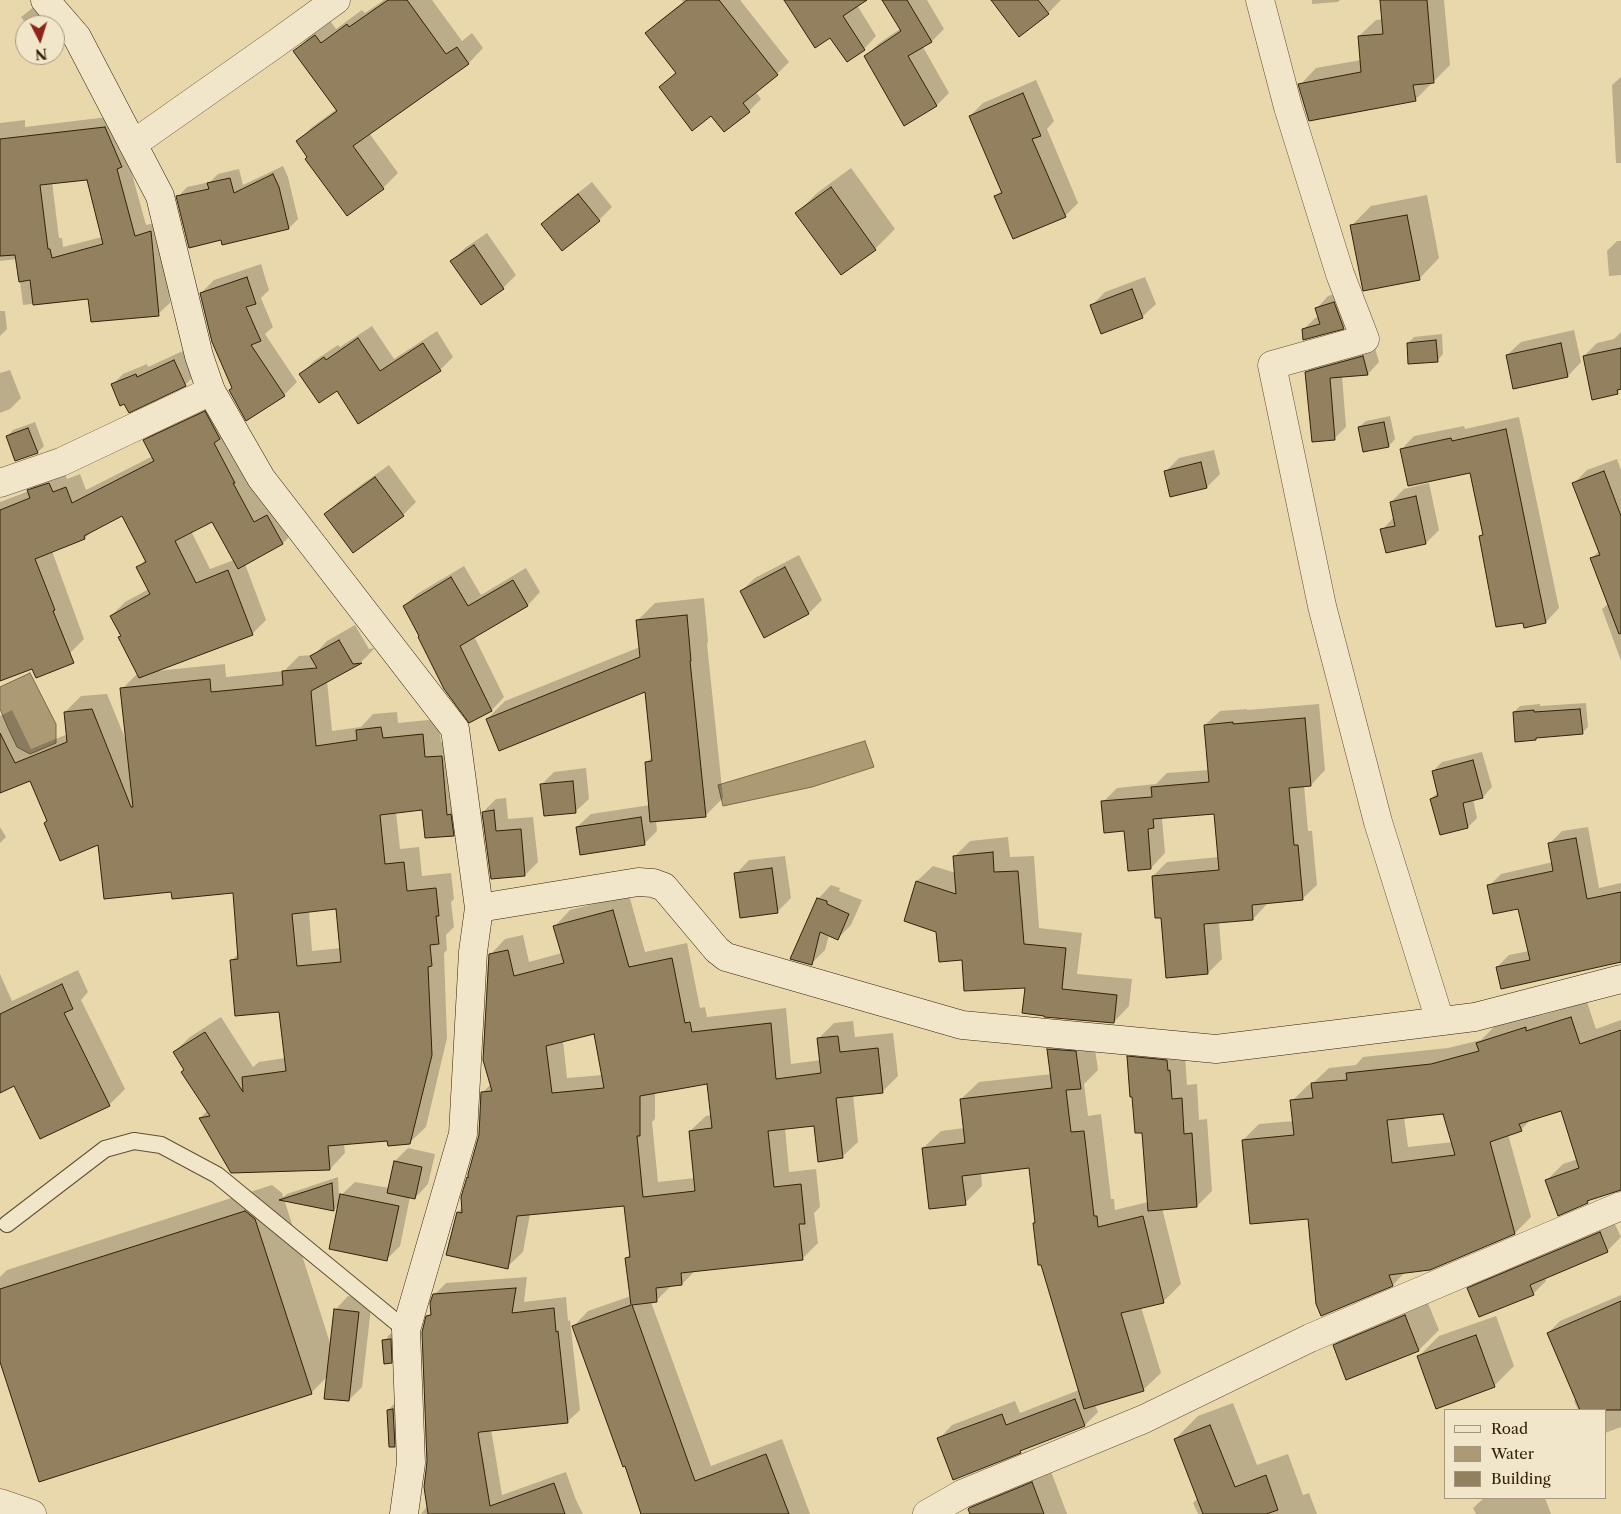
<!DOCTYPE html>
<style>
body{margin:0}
#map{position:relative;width:1621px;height:1514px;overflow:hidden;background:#ead8ad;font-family:"Libre Caslon Text",serif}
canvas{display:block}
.legend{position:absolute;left:1444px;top:1409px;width:162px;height:90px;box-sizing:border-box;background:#f1e6ca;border:1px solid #a5977d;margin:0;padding:6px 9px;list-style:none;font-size:15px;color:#332109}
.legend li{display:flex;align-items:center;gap:10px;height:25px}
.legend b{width:25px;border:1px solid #a5977d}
.north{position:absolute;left:15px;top:15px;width:50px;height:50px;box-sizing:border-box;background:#f1e6ca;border:1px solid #a5977d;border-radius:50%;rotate:175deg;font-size:14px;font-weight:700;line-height:20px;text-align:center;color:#332109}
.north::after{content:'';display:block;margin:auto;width:18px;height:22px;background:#8f2418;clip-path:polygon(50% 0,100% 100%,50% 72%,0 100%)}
</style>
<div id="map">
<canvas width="1621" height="1514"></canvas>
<ul class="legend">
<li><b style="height:6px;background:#f1e6ca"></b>Road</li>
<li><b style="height:14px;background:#ac9a75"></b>Water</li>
<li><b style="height:14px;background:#92805e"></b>Building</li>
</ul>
<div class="north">N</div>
</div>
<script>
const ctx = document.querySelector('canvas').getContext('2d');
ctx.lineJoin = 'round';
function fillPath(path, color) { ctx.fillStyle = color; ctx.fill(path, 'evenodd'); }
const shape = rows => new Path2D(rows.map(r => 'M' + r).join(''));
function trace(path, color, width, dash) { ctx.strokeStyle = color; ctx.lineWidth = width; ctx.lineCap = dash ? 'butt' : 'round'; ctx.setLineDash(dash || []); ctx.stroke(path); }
const water = shape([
 [30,673,56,724,56,743,30,754,17,747,8,728,0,709,0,687,30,673],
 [865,741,874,767,812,787,723,806,718,785,865,741]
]);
fillPath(water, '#ac9a75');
trace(water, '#7c6a4a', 1);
fillPath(shape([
 [384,0,432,0,462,41,472,33,483,48,469,63,369,133,398,173,383,188,308,157,297,142,312,127,337,109,295,51,310,36,330,21,336,29,362,10,365,13],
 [682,0,740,0,789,62,777,74,755,91,761,99,749,111,724,130,711,114,660,87,677,71,646,33,658,22,683,2],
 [785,0,865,0,857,5,876,36,864,49,831,36],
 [884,0,927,0,944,29,932,41,923,47,949,93,936,106,866,56,878,44,900,29],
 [992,0,1061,0,1048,13],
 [1312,0,1340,0,1338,2,1312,4],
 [1382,0,1444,0,1450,65,1415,100,1300,85,1316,68,1361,60,1359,36,1376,20,1383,19],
 [39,3,55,25,27,25,21,17],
 [1621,77,1621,163,1616,163,1612,85],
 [1036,80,1054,121,1047,129,1078,203,1065,216,996,196,1002,190,970,116,983,103],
 [116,116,146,225,163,221,170,303,158,314,90,297,23,305,17,259,0,261,0,123,25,120,25,127],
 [87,178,102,237,63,247,62,238,59,238,52,182],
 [283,166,288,177,298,219,289,228,178,197,187,187,210,182,218,174,239,169,243,185],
 [851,168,895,229,875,249,797,213,817,193],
 [592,182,612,207,599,220,542,224,555,211],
 [1427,195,1439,258,1419,279,1351,226,1371,206],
 [487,233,516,275,503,288,451,262,465,248],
 [1617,241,1621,241,1621,275,1609,276,1607,251],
 [261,264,269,290,261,298,273,327,265,334,297,382,284,395,233,388,201,293,214,280],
 [1145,277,1156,304,1142,317,1092,305,1105,292],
 [1346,291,1355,316,1344,327,1304,339,1303,330,1315,318,1319,317,1317,308,1328,296],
 [0,311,5,311,7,329,0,336],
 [372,326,394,359,437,331,453,357,440,370,359,423,337,390,301,374,314,361,338,345,340,347],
 [1574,330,1581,362,1568,376,1514,387,1507,355,1521,342],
 [1621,332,1621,389,1617,393,1584,356,1597,343,1614,339],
 [1442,334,1443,354,1437,361,1408,343,1414,337],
 [1374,345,1379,362,1368,374,1342,376,1346,427,1334,439,1307,372,1318,361],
 [185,350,196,374,185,385,112,385,123,374,147,364,148,367],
 [10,370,21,398,10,409,0,413,0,373],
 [219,398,297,529,283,543,245,564,266,620,252,634,156,671,225,664,226,677,284,671,299,656,314,655,327,641,355,625,369,649,375,648,361,662,327,681,332,731,361,727,373,714,397,712,398,723,438,719,441,742,457,740,469,819,453,834,423,809,396,812,400,849,419,847,422,876,451,873,454,899,451,902,454,927,446,935,447,950,444,953,447,1038,426,1127,410,1142,389,1140,344,1144,345,1153,330,1169,232,1172,200,1118,208,1110,174,1052,190,1037,221,1017,253,1067,259,1062,285,1058,280,1011,231,961,239,953,234,892,172,891,99,843,48,820,31,779,0,792,0,716,12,710,31,749,68,734,65,712,81,696,107,694,127,743,122,689,138,673,122,635,111,616,125,602,149,589,138,568,146,559,123,515,93,530,85,538,52,551,84,639,70,653,0,680,0,502,29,491,43,477,63,469,67,479,80,474,86,490,153,456,144,441,158,427],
 [212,520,234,560,210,569,191,531],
 [338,908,341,948,312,951,309,911],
 [1390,416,1395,439,1389,446,1359,427,1366,421],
 [1519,417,1559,608,1546,622,1525,626,1481,536,1484,533,1471,472,1401,450,1414,436,1464,426,1465,429],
 [35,422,44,446,38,452,7,437,13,430],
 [1214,450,1220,474,1207,487,1166,471,1179,458],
 [1617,459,1621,470,1621,661,1602,609,1609,603,1592,558,1599,551,1574,483,1587,470],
 [389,465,416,502,403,515,326,514,339,501],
 [1429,483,1439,530,1426,543,1382,530,1394,517,1391,502,1404,489],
 [799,555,822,600,809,613,765,636,741,591,755,578],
 [464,566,481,595,526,568,540,592,528,605,474,636,504,697,492,710,469,721,404,606,417,594],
 [704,598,708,642,707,644,723,798,706,815,656,821,657,831,644,844,577,827,591,814,650,805,646,763,653,756,646,690,487,719,505,701,640,647,638,620,655,603],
 [1586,703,1588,727,1582,733,1538,736,1536,739,1514,712,1520,706,1540,704,1540,706],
 [1319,704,1325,770,1311,785,1304,785,1308,831,1312,831,1317,885,1302,899,1267,902,1267,904,1253,919,1219,922,1222,959,1208,973,1162,917,1153,876,1167,862,1219,857,1215,813,1164,817,1162,819,1165,853,1151,868,1125,830,1103,802,1117,788,1156,784,1167,773,1209,770,1205,725,1220,711,1247,709,1247,710],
 [1482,752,1492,787,1483,797,1473,799,1477,818,1468,827,1431,799,1438,792,1433,771,1442,762],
 [586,768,589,799,575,812,541,785,554,772],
 [506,798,508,819,533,817,538,862,525,875,492,878,483,812,496,799],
 [0,827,6,837,0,843],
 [1588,827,1599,888,1621,883,1621,963,1497,967,1509,955,1529,951,1519,907,1489,886,1501,874,1553,862,1550,843,1562,831],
 [1008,837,1010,857,1034,856,1039,928,1082,933,1077,974,1132,979,1129,1006,1114,1022,1026,986,963,958,938,931,917,881,933,866,956,873,955,856,970,841],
 [785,856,791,898,777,912,736,874,749,860],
 [831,885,840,888,839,891,862,900,851,925,838,938,829,935,825,950,812,963,818,899],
 [629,895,645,952,687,943,700,1008,705,1007,707,1017,786,1008,791,1064,821,1060,818,1039,834,1023,853,1021,855,1037,893,1033,898,1076,882,1092,853,1095,858,1142,842,1157,815,1124,785,1128,789,1172,816,1169,820,1207,814,1213,818,1243,802,1259,696,1270,682,1284,672,1285,656,1301,651,1302,711,1466,782,1439,810,1514,642,1514,626,1465,573,1327,588,1311,631,1296,627,1258,630,1254,625,1204,530,1214,523,1252,507,1267,458,1212,463,1207,468,1178,480,1135,482,1093,491,1084,490,955,505,939,523,935,529,962,562,953,555,926,570,910],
 [595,1033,603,1075,567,1078,563,1041],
 [708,1082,712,1115,706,1116,690,1131,695,1178,658,1182,652,1122,655,1119,655,1092],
 [78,970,88,992,81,1000,125,1089,109,1105,15,1085,0,1092,0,974,12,1001],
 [1587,1002,1596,1029,1621,1020,1621,1188,1591,1198,1587,1202,1547,1180,1563,1164,1578,1159,1562,1109,1531,1119,1521,1130,1508,1134,1531,1217,1515,1233,1430,1269,1405,1272,1393,1285,1322,1315,1309,1217,1243,1140,1259,1124,1294,1121,1292,1101,1308,1085,1312,1084,1329,1068,1356,1065,1363,1057,1448,1048,1481,1040,1494,1027,1541,1012,1542,1015],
 [1444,1113,1453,1142,1408,1147,1404,1117],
 [1066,1032,1093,1035,1098,1070,1084,1084,1088,1116,1101,1114,1111,1199,1114,1199,1115,1210,1148,1202,1144,1132,1128,1057,1143,1042,1185,1056,1187,1085,1197,1084,1199,1120,1207,1119,1212,1191,1197,1206,1162,1208,1181,1284,1164,1301,1141,1307,1161,1373,1143,1390,1095,1405,1098,1412,1085,1425,1023,1448,1020,1452,939,1439,952,1425,1015,1401,1020,1413,1079,1390,1034,1223,1036,1221,1030,1166,981,1172,982,1186,965,1203,923,1148,941,1131,965,1128,961,1099,979,1082,1052,1074,1049,1049],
 [408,1148,435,1154,428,1184,415,1198,410,1197,400,1246,387,1259,339,1205,334,1210,284,1199,331,1346,335,1310,348,1296,372,1299,362,1387,349,1400,327,1377,311,1393,0,1358,0,1277,7,1270,272,1185,282,1193,283,1197,287,1194,338,1177,339,1197,355,1182,389,1188,395,1161],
 [1613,1220,1621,1237,1608,1250,1545,1277,1546,1281,1533,1294,1468,1289,1482,1275],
 [527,1277,524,1302,566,1297,568,1321,570,1320,580,1410,567,1422,491,1429,502,1495,566,1472,576,1500,583,1514,421,1514,428,1505,427,1317,432,1312,434,1295,446,1283],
 [1621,1295,1621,1427,1605,1433,1605,1410,1578,1410,1574,1401,1576,1398,1548,1333,1560,1321],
 [1425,1296,1439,1330,1419,1350,1347,1378,1334,1346,1354,1326],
 [1496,1316,1514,1366,1494,1386,1419,1356,1439,1336],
 [390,1334,397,1334,397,1356,391,1362,384,1341],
 [1233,1403,1257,1465,1288,1454,1303,1495,1309,1493,1317,1514,1198,1514,1193,1503,1198,1498,1175,1439,1198,1416],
 [394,1404,399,1404,401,1439,394,1445,388,1410],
 [1049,1466,1067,1514,968,1514,971,1513,969,1509,986,1492],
 [1484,1498,1545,1498,1551,1514,1476,1514,1473,1508]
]), '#0003');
const building = shape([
 [388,0,407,0,446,54,457,47,469,64,353,146,384,189,347,216,305,159,307,157,296,141,337,111,293,51,315,35,321,43,347,24,349,27,388,0],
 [687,0,719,0,778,75,743,103,750,112,724,132,711,116,692,131,659,87,676,73,645,33,687,0],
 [784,0,867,0,843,16,865,50,847,62,830,38,815,48,784,0],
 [882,0,907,0,932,42,908,56,937,106,904,126,864,56,901,31,882,0],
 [991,0,1038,0,1049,14,1019,37,991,0],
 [1380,0,1427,0,1434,83,1413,85,1416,101,1309,121,1298,84,1361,72,1358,36,1383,34,1380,0],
 [1023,93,1041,136,1032,139,1066,217,1013,239,994,196,1002,193,969,116,1023,93],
 [105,127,122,167,117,169,135,236,151,231,159,316,91,322,88,299,33,305,30,280,19,282,15,255,0,256,0,139,105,127],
 [87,180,103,244,52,258,50,249,48,249,40,185,87,180],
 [273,174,279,187,289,229,222,245,221,240,189,248,176,196,209,189,207,183,230,178,234,193,273,174],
 [831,187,876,250,841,275,795,213,831,187],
 [578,194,600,221,562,251,541,224,578,194],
 [1407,215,1420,280,1363,291,1350,225,1407,215],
 [474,245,504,289,481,305,450,261,474,245],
 [247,277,256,304,246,307,261,341,251,345,285,396,246,421,229,390,232,388,212,342,200,293,247,277],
 [1132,289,1143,318,1101,334,1090,305,1132,289],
 [1334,302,1344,329,1303,340,1302,329,1320,324,1315,308,1334,302],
 [358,338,380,371,423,343,441,371,358,424,337,391,319,403,299,374,324,357,326,360,358,338],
 [1436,340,1438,362,1408,364,1407,343,1436,340],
 [1561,343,1568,377,1513,389,1506,355,1561,343],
 [1621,348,1621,389,1617,390,1618,394,1592,400,1583,356,1621,348],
 [1363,356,1368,375,1330,378,1335,440,1312,442,1305,372,1363,356],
 [174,360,186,386,129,413,124,404,120,406,111,384,136,374,137,377,174,360],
 [205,411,220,439,214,443,235,483,233,483,254,522,267,515,283,544,238,569,212,522,175,541,196,583,228,570,253,635,139,678,118,637,121,636,110,616,150,594,136,567,146,562,122,516,84,536,85,539,35,559,55,610,53,611,74,663,36,678,32,669,0,681,0,510,30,498,27,490,49,483,53,492,66,487,72,503,154,461,143,440,205,411],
 [1384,422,1389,447,1363,452,1358,427,1384,422],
 [28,428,38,453,15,461,6,436,28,428],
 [1506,429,1546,623,1524,628,1523,623,1496,627,1479,536,1483,535,1470,473,1408,486,1400,449,1451,438,1452,441,1506,429],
 [1201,462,1207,488,1170,497,1164,471,1201,462],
 [1604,471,1621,516,1621,633,1619,634,1590,558,1600,555,1572,483,1604,471],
 [375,477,404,516,353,553,324,514,375,477],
 [1416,496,1426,544,1386,553,1380,529,1395,526,1390,502,1416,496],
 [785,567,809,614,764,638,740,591,785,567],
 [451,577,468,606,513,580,528,606,460,646,492,711,469,723,444,689,418,637,419,636,403,606,451,577],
 [687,615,691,661,690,661,706,817,650,822,645,762,652,761,645,692,499,751,486,719,640,657,636,620,687,615],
 [339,640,353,664,362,663,311,691,316,746,357,740,356,730,381,727,383,738,423,734,425,757,442,756,447,815,451,814,454,836,425,838,422,810,380,815,385,864,404,862,407,891,436,888,439,916,436,916,439,944,430,945,432,966,428,967,432,1055,410,1144,388,1146,387,1141,328,1146,330,1170,231,1173,199,1118,210,1116,181,1072,184,1070,173,1052,205,1032,243,1092,242,1077,286,1071,279,1012,235,1016,230,960,238,959,233,893,172,899,171,892,104,899,98,845,60,861,44,823,47,821,30,781,0,793,0,733,15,763,67,742,64,712,92,709,131,807,133,807,120,688,210,679,211,692,283,685,282,671,317,668,310,656,339,640],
 [336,909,341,962,297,966,292,914,336,909],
 [1580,709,1583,734,1536,738,1536,740,1515,742,1513,712,1534,710,1534,712,1580,709],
 [1305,718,1311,786,1289,788,1294,845,1298,845,1303,900,1252,905,1253,920,1204,924,1208,974,1166,978,1161,918,1155,918,1152,876,1219,870,1214,814,1153,819,1154,828,1148,829,1151,869,1128,871,1124,831,1104,833,1101,801,1152,797,1151,787,1209,782,1204,725,1233,722,1233,724,1305,718],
 [1473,760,1483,798,1463,803,1468,828,1440,835,1430,799,1438,796,1432,771,1473,760],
 [573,781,576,813,544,816,540,784,573,781],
 [494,810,496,831,521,829,525,876,491,879,482,812,494,810],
 [641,817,645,845,580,855,576,827,641,817],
 [1576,838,1587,899,1621,892,1621,962,1501,989,1496,967,1530,960,1518,909,1493,914,1487,885,1553,871,1548,843,1576,838],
 [993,852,994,872,1018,871,1024,944,1066,948,1062,989,1117,995,1114,1023,1044,1017,1044,1016,1022,1013,1025,988,964,991,962,960,939,962,936,932,904,921,916,881,956,894,953,856,993,852],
 [772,868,778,913,740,918,734,873,772,868],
 [817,898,827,901,827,904,849,914,838,940,820,932,812,965,790,959,817,898],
 [613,910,629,967,672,958,685,1023,690,1022,692,1032,771,1023,776,1079,821,1073,817,1038,838,1036,840,1052,878,1048,883,1093,836,1098,843,1158,818,1162,814,1126,768,1131,774,1187,801,1184,805,1224,799,1224,803,1260,681,1273,682,1285,656,1288,657,1302,632,1305,695,1481,766,1454,789,1514,641,1514,625,1466,623,1467,572,1326,631,1305,625,1258,630,1257,624,1206,517,1216,508,1269,446,1255,457,1212,462,1213,461,1197,467,1177,468,1178,468,1174,479,1135,481,1092,492,1091,483,1060,489,954,508,950,514,976,564,963,553,926,613,910],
 [594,1034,604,1088,552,1093,546,1046,594,1034],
 [707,1084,712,1128,689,1131,695,1191,643,1197,637,1136,640,1136,640,1096,707,1084],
 [62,984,73,1009,64,1013,110,1106,40,1139,14,1086,0,1093,0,1014,62,984],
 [1571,1017,1580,1044,1621,1030,1621,1190,1587,1201,1588,1203,1558,1216,1545,1180,1579,1168,1561,1111,1519,1124,1522,1131,1490,1142,1515,1234,1430,1270,1389,1275,1393,1286,1321,1316,1316,1304,1308,1219,1250,1224,1242,1140,1294,1135,1290,1100,1313,1098,1311,1083,1347,1080,1346,1073,1431,1064,1479,1051,1476,1043,1526,1027,1526,1031,1571,1017],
 [1443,1114,1455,1155,1392,1163,1387,1120,1443,1114],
 [1047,1049,1076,1051,1081,1089,1066,1090,1071,1132,1084,1131,1094,1216,1097,1216,1098,1227,1143,1216,1164,1303,1121,1313,1144,1391,1084,1409,1041,1265,1038,1265,1033,1223,1035,1223,1029,1168,962,1176,966,1205,929,1209,922,1148,965,1143,960,1099,1052,1088,1047,1049],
 [1127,1056,1167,1060,1168,1071,1170,1070,1172,1099,1182,1098,1184,1134,1192,1133,1197,1207,1148,1211,1142,1133,1135,1133,1132,1097,1130,1097,1127,1056],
 [394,1161,422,1167,415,1199,387,1193,394,1161],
 [332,1183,334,1211,279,1200,332,1183],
 [340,1194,399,1206,387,1261,329,1249,340,1194],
 [245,1211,255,1219,312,1394,39,1482,0,1362,0,1289,245,1211],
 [1600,1232,1608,1252,1530,1285,1534,1295,1479,1317,1467,1288,1600,1232],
 [516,1288,512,1313,554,1308,556,1332,558,1331,568,1423,480,1432,478,1433,490,1506,554,1483,565,1514,428,1514,424,1487,427,1462,422,1332,426,1316,431,1315,430,1303,433,1294,516,1288],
 [1621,1301,1621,1410,1580,1410,1547,1333,1621,1301],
 [334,1309,359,1312,349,1401,324,1399,334,1309],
 [1405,1315,1419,1351,1346,1380,1333,1345,1405,1315],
 [1476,1335,1495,1387,1436,1409,1417,1356,1476,1335],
 [391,1339,392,1363,384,1364,382,1340,391,1339],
 [1075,1399,1085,1426,1020,1451,1021,1453,953,1480,937,1438,1002,1414,1006,1425,1075,1399],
 [393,1409,395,1447,389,1447,387,1410,393,1409],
 [1210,1425,1235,1487,1266,1475,1278,1510,1266,1514,1203,1514,1174,1439,1210,1425],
 [1032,1482,1044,1514,970,1514,968,1509,969,1508,1032,1482]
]);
fillPath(building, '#92805e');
trace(building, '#332109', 1);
const lane = shape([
 [7,1224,105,1149,134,1141,161,1145,217,1175,406,1330]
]);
const street = shape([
 [1260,0,1288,107,1340,274,1365,339,1272,365,1322,606,1378,822,1440,1021],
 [133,144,278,42,336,0],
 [0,483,61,462,211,391],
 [0,1503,32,1514],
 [927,1514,962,1494,1144,1419,1310,1338,1621,1206]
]);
const secondary = shape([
 [45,0,77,37,160,196,199,356,211,391,261,478,455,729,479,908,473,952,463,1134,406,1330,411,1463,404,1514],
 [479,908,638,882,653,883,664,887,717,950,726,957,962,1025,1216,1049,1475,1017,1621,979]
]);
trace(lane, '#614f32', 18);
trace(street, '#614f32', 29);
trace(secondary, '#332109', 29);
trace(lane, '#f1e6ca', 16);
trace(street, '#f1e6ca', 28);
trace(secondary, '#f1e6ca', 28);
</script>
